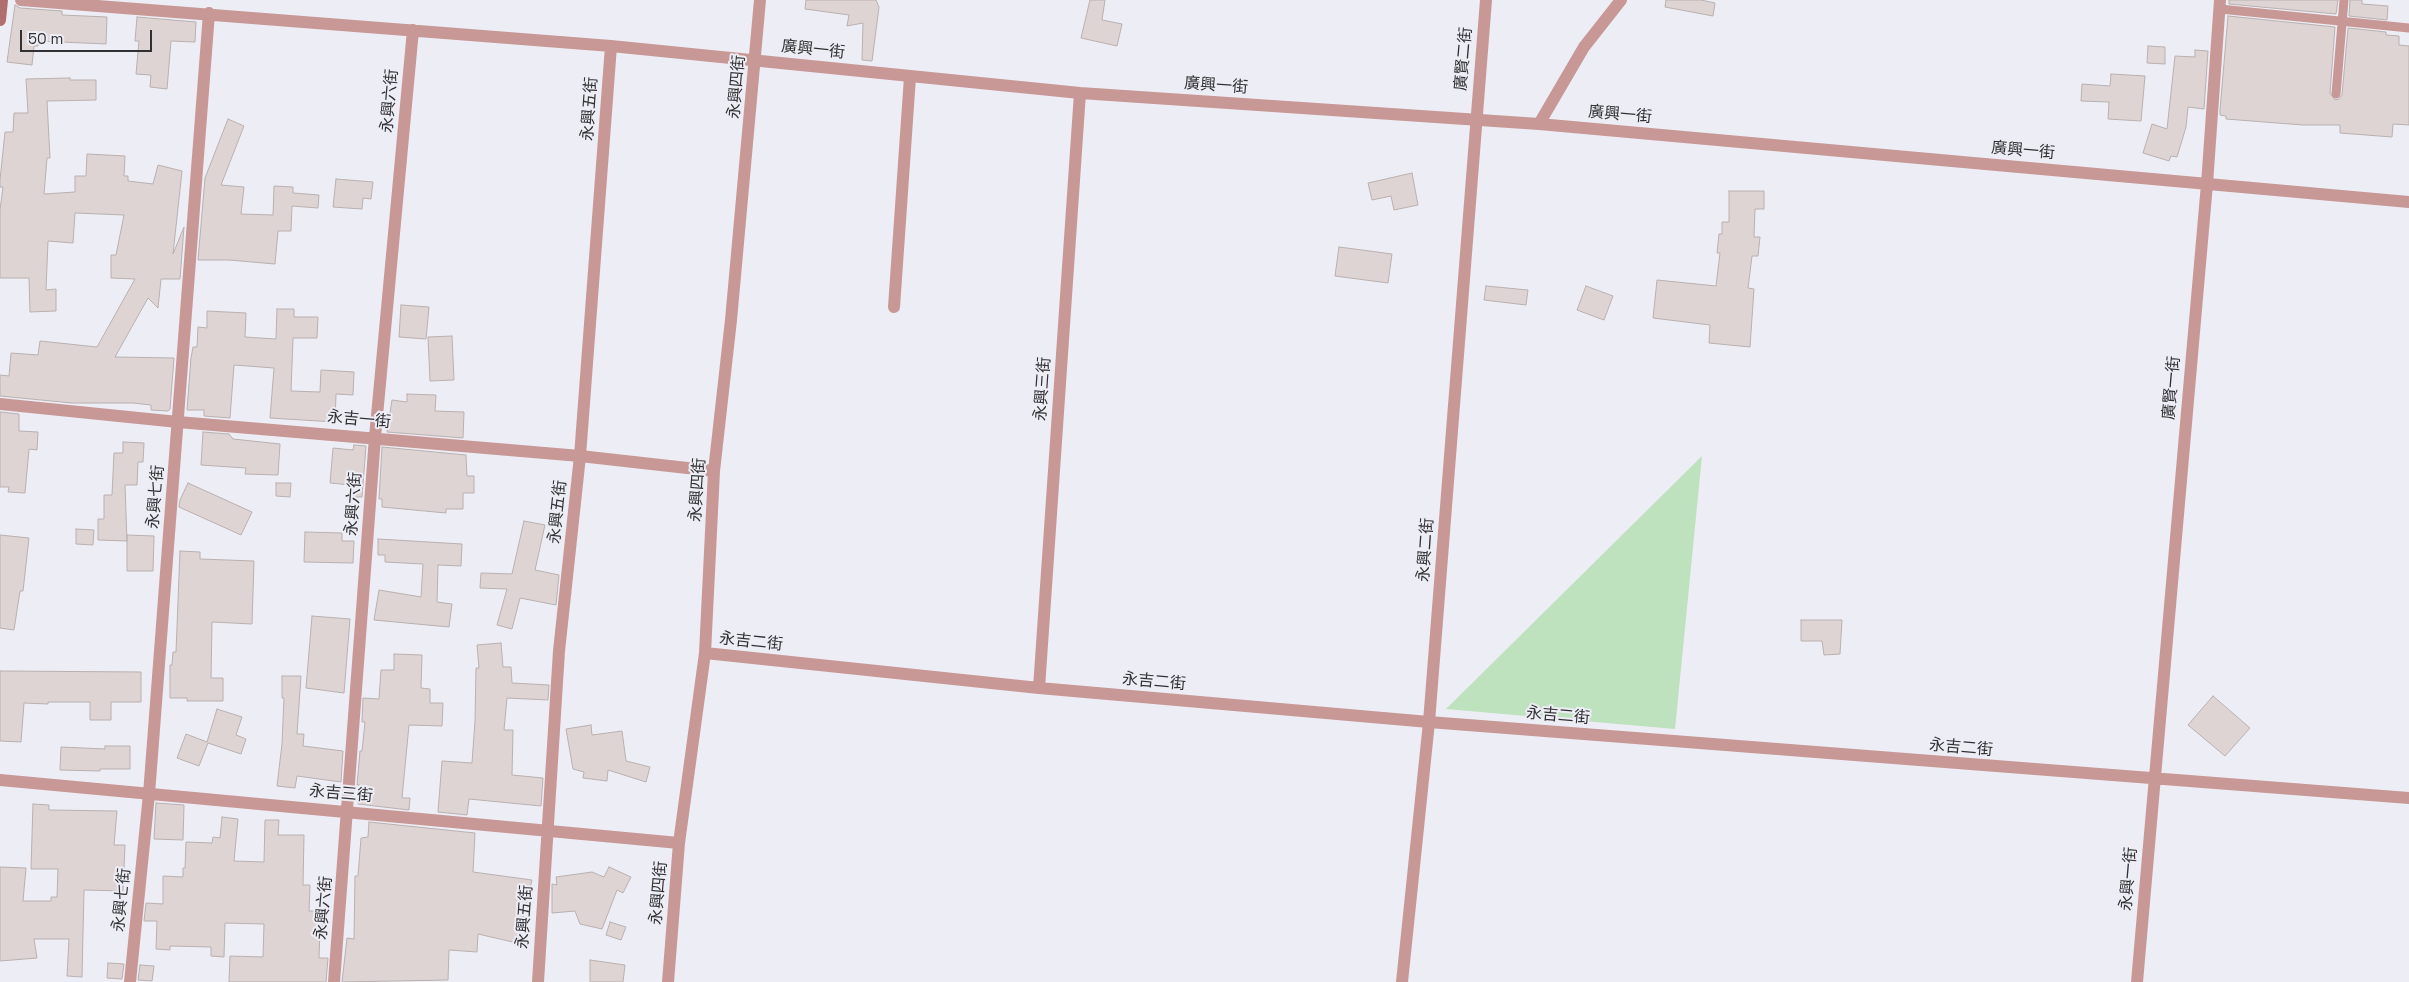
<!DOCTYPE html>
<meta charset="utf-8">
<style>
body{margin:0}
#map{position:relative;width:2409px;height:982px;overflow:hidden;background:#ededf5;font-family:"Space Grotesk",sans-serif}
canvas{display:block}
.scale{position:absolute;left:20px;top:30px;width:132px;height:22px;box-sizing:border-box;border:2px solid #313134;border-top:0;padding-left:6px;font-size:15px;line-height:18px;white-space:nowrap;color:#313134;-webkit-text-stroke:4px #ededf5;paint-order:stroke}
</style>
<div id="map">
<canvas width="2409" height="982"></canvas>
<div class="scale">50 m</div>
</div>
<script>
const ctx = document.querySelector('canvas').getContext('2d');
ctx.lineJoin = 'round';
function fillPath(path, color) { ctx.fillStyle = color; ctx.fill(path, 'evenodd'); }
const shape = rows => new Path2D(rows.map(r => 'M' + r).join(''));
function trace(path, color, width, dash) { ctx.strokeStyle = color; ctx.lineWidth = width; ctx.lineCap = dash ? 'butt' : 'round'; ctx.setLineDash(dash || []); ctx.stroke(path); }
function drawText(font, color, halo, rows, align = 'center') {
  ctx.font = font + ' "Space Grotesk","Noto Sans TC",sans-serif'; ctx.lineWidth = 4; ctx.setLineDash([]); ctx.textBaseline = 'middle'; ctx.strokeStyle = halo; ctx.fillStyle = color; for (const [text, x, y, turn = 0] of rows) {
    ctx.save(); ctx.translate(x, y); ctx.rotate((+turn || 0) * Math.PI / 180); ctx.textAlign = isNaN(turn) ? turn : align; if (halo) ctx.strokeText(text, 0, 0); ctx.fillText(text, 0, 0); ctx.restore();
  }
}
fillPath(shape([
 [1702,456,1675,729,1446,709]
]), '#bee2bd');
const building = shape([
 [806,0,876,0,879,7,872,61,862,60,863,23,847,26,849,15,805,9,806,0],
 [1090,0,1105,0,1102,20,1122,24,1117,46,1081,38,1090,0],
 [1666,0,1701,0,1715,3,1713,16,1665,7,1666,0],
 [2229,0,2338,0,2336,14,2229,4,2229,0],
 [2350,0,2362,0,2362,4,2388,6,2387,20,2349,16,2350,0],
 [15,5,20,8,62,11,62,15,107,17,106,44,39,41,38,46,34,46,32,65,7,62,15,5],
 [2228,16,2335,27,2330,93,2335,100,2339,99,2342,95,2348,28,2386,32,2386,35,2399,36,2399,45,2409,46,2409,125,2393,124,2392,137,2340,133,2340,125,2303,125,2226,119,2226,116,2220,115,2220,110,2228,16],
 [137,17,196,22,195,42,171,41,167,89,150,87,151,75,136,74,139,41,135,41,137,17],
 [2148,46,2165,47,2165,64,2147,63,2148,46],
 [2195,50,2208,51,2204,109,2188,107,2186,127,2177,157,2171,156,2169,161,2143,153,2152,124,2167,129,2175,56,2195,57,2195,50],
 [2111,74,2145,76,2141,121,2108,119,2109,102,2081,101,2082,84,2110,86,2111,74],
 [70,78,70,80,96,80,96,100,47,101,50,158,47,158,44,194,75,192,75,176,86,176,87,154,125,156,124,176,128,176,128,181,153,184,158,165,182,171,173,254,184,227,180,279,161,279,158,308,148,298,115,357,174,358,170,409,168,411,151,410,151,405,133,403,72,403,0,396,0,375,9,376,11,353,38,355,40,341,97,347,135,279,111,278,111,255,116,255,124,215,75,213,73,243,48,241,46,290,56,289,56,311,30,312,29,278,0,278,0,210,3,187,0,187,0,180,5,132,13,132,14,113,28,113,26,79,70,78],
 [228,119,244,126,221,185,244,187,241,214,273,215,274,186,293,187,293,193,319,195,318,208,292,206,291,231,278,231,275,264,229,260,198,260,205,178,228,119],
 [1412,173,1418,205,1394,210,1391,196,1372,200,1368,183,1412,173],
 [336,179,373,182,371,199,363,198,362,209,333,207,336,179],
 [1729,191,1764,191,1764,209,1755,209,1754,237,1760,237,1758,256,1752,256,1748,288,1754,289,1750,347,1709,343,1710,325,1653,318,1657,280,1716,286,1720,253,1717,253,1719,234,1722,234,1722,222,1729,222,1729,191],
 [1339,247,1392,254,1388,283,1335,276,1339,247],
 [1486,286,1528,290,1526,305,1484,300,1486,286],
 [1586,286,1613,296,1604,320,1577,310,1586,286],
 [401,305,429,307,426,339,399,337,401,305],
 [277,309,294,309,294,317,318,317,317,338,293,338,291,391,320,392,321,370,354,372,353,395,336,394,335,422,270,418,274,368,234,365,230,418,204,416,204,410,187,410,191,358,193,347,197,347,198,327,207,328,207,311,246,313,245,337,276,339,277,309],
 [452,336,454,380,430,381,428,337,452,336],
 [407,394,436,395,435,411,464,412,463,438,387,432,392,400,407,402,407,394],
 [0,412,19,414,19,431,38,432,37,450,29,449,25,493,8,492,9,487,0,487,0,412],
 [203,432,229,434,233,439,280,444,278,475,245,474,246,468,201,465,203,432],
 [123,442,144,443,143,462,138,462,137,485,125,485,127,541,98,540,98,519,104,519,104,495,112,495,114,453,123,453,123,442],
 [354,445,366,446,362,497,350,497,351,485,330,483,333,448,353,450,354,445],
 [382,447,466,455,467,476,474,476,474,493,463,493,463,509,446,509,446,513,382,507,382,499,379,499,382,447],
 [188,483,252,512,241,535,179,507,180,500,188,483],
 [276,483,291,483,290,497,276,496,276,483],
 [524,521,545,525,535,570,559,575,556,605,520,598,512,629,497,625,507,589,480,588,481,573,512,574,524,521],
 [76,529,94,530,93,545,76,544,76,529],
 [305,532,342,533,342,541,354,541,353,563,304,562,305,532],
 [0,535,29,538,23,591,20,591,14,630,0,628,0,535],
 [127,535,154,536,153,571,127,571,127,535],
 [378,539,462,544,461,566,438,565,437,602,452,604,449,627,374,620,379,590,421,597,423,564,385,562,385,555,378,555,378,539],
 [180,551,200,552,200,559,254,561,252,624,212,622,211,678,223,678,223,701,187,701,187,698,170,698,170,665,172,665,173,652,176,652,180,551],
 [312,616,350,619,344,693,306,688,312,616],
 [1801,620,1842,620,1840,654,1824,655,1822,641,1801,641,1801,620],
 [501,643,503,667,511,667,512,683,549,685,548,700,507,698,504,730,513,730,512,775,543,778,541,806,469,799,467,815,438,812,442,761,472,763,475,721,476,668,479,668,477,645,501,643],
 [394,654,422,655,421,688,430,689,430,703,443,703,442,726,409,725,402,798,410,798,409,810,358,804,360,785,357,785,360,751,362,751,365,722,362,722,363,698,379,699,381,670,394,670,394,654],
 [0,671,141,672,141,702,111,702,111,720,90,720,90,702,48,702,48,704,24,703,21,742,0,741,0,671],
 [282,676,301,676,297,734,304,734,303,746,343,751,341,782,297,776,295,788,277,786,282,744,284,698,282,698,282,676],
 [2213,696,2250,728,2225,756,2188,725,2213,696],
 [217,709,242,717,236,735,246,739,241,754,208,743,199,766,177,758,186,734,207,742,217,709],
 [591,725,592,735,622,731,626,761,650,767,646,782,608,770,607,781,583,778,584,772,573,769,566,729,591,725],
 [105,746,130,746,130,769,100,769,100,771,60,770,61,747,105,749,105,746],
 [156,803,184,805,183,840,154,839,156,803],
 [33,804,49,805,49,810,117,811,114,845,125,845,123,891,84,890,82,977,67,976,69,939,34,939,37,958,0,961,0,867,26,868,23,901,51,901,51,897,57,897,58,869,31,869,33,804],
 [222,817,238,819,234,861,264,862,265,820,279,820,278,835,304,835,303,885,310,885,309,911,324,911,323,931,320,930,319,958,328,958,326,982,229,982,230,956,263,957,264,924,225,923,224,957,211,956,211,947,170,946,170,950,156,949,157,921,144,921,146,903,163,904,163,876,183,877,183,868,185,868,186,842,212,843,213,837,220,838,222,817],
 [369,822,475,833,473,872,532,880,517,943,478,934,477,952,449,950,448,980,342,982,347,938,354,939,355,876,358,876,361,838,368,837,369,822],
 [609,867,631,877,623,893,617,890,602,929,580,924,575,911,552,913,552,884,557,885,556,877,592,872,604,877,609,867],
 [610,922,626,927,621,940,606,935,610,922],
 [590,960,625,965,623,982,590,982,590,960],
 [108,963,124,964,122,979,107,978,108,963],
 [140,965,154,966,152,981,138,980,140,965]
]);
fillPath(building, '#ded4d3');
trace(building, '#b9b0af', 1);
trace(shape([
 [2220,9,2409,28],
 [2336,94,2344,0]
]), '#c79896', 9);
trace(shape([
 [21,0,611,46,1080,93,1539,124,2409,202],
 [1539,124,1584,47,1621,0],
 [894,307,910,77],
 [0,404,178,422,580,456,714,471],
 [705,653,1039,688,1429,722,2409,798],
 [1039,688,1080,93],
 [0,780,679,843],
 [130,982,149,794,209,13],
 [334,982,375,437,413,30],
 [538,982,559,651,580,456,611,46],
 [668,982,679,843,705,653,714,471,731,320,760,0],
 [1402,982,1429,722,1486,0],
 [2137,982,2207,184,2220,0]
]), '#c79896', 12);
trace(shape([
 [0,20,2,0]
]), '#b06e6c', 12);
drawText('16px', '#313134', '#ededf5', [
 ["廣興一街",813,50,6],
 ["廣賢二街",1464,59,-85],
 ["廣興一街",1216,86,4],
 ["永興四街",737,87,-85],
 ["永興六街",390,101,-85],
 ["永興五街",590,109,-86],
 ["廣興一街",1620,115,5],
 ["廣興一街",2023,151,5],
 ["廣賢一街",2172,388,-85],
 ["永興三街",1043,389,-86],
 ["永吉一街",359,420,5],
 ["永興四街",698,490,-86],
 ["永興七街",156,497,-85],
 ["永興六街",354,504,-86],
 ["永興五街",558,512,-84],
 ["永興二街",1426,550,-86],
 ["永吉二街",751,642,6],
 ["永吉二街",1154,682,5],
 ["永吉二街",1558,716,5],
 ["永吉二街",1961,748,5],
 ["永吉三街",341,794,5],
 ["永興一街",2129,879,-85],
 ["永興四街",659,893,-85],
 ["永興七街",122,900,-84],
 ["永興六街",324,908,-85],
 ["永興五街",525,917,-86]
]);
</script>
